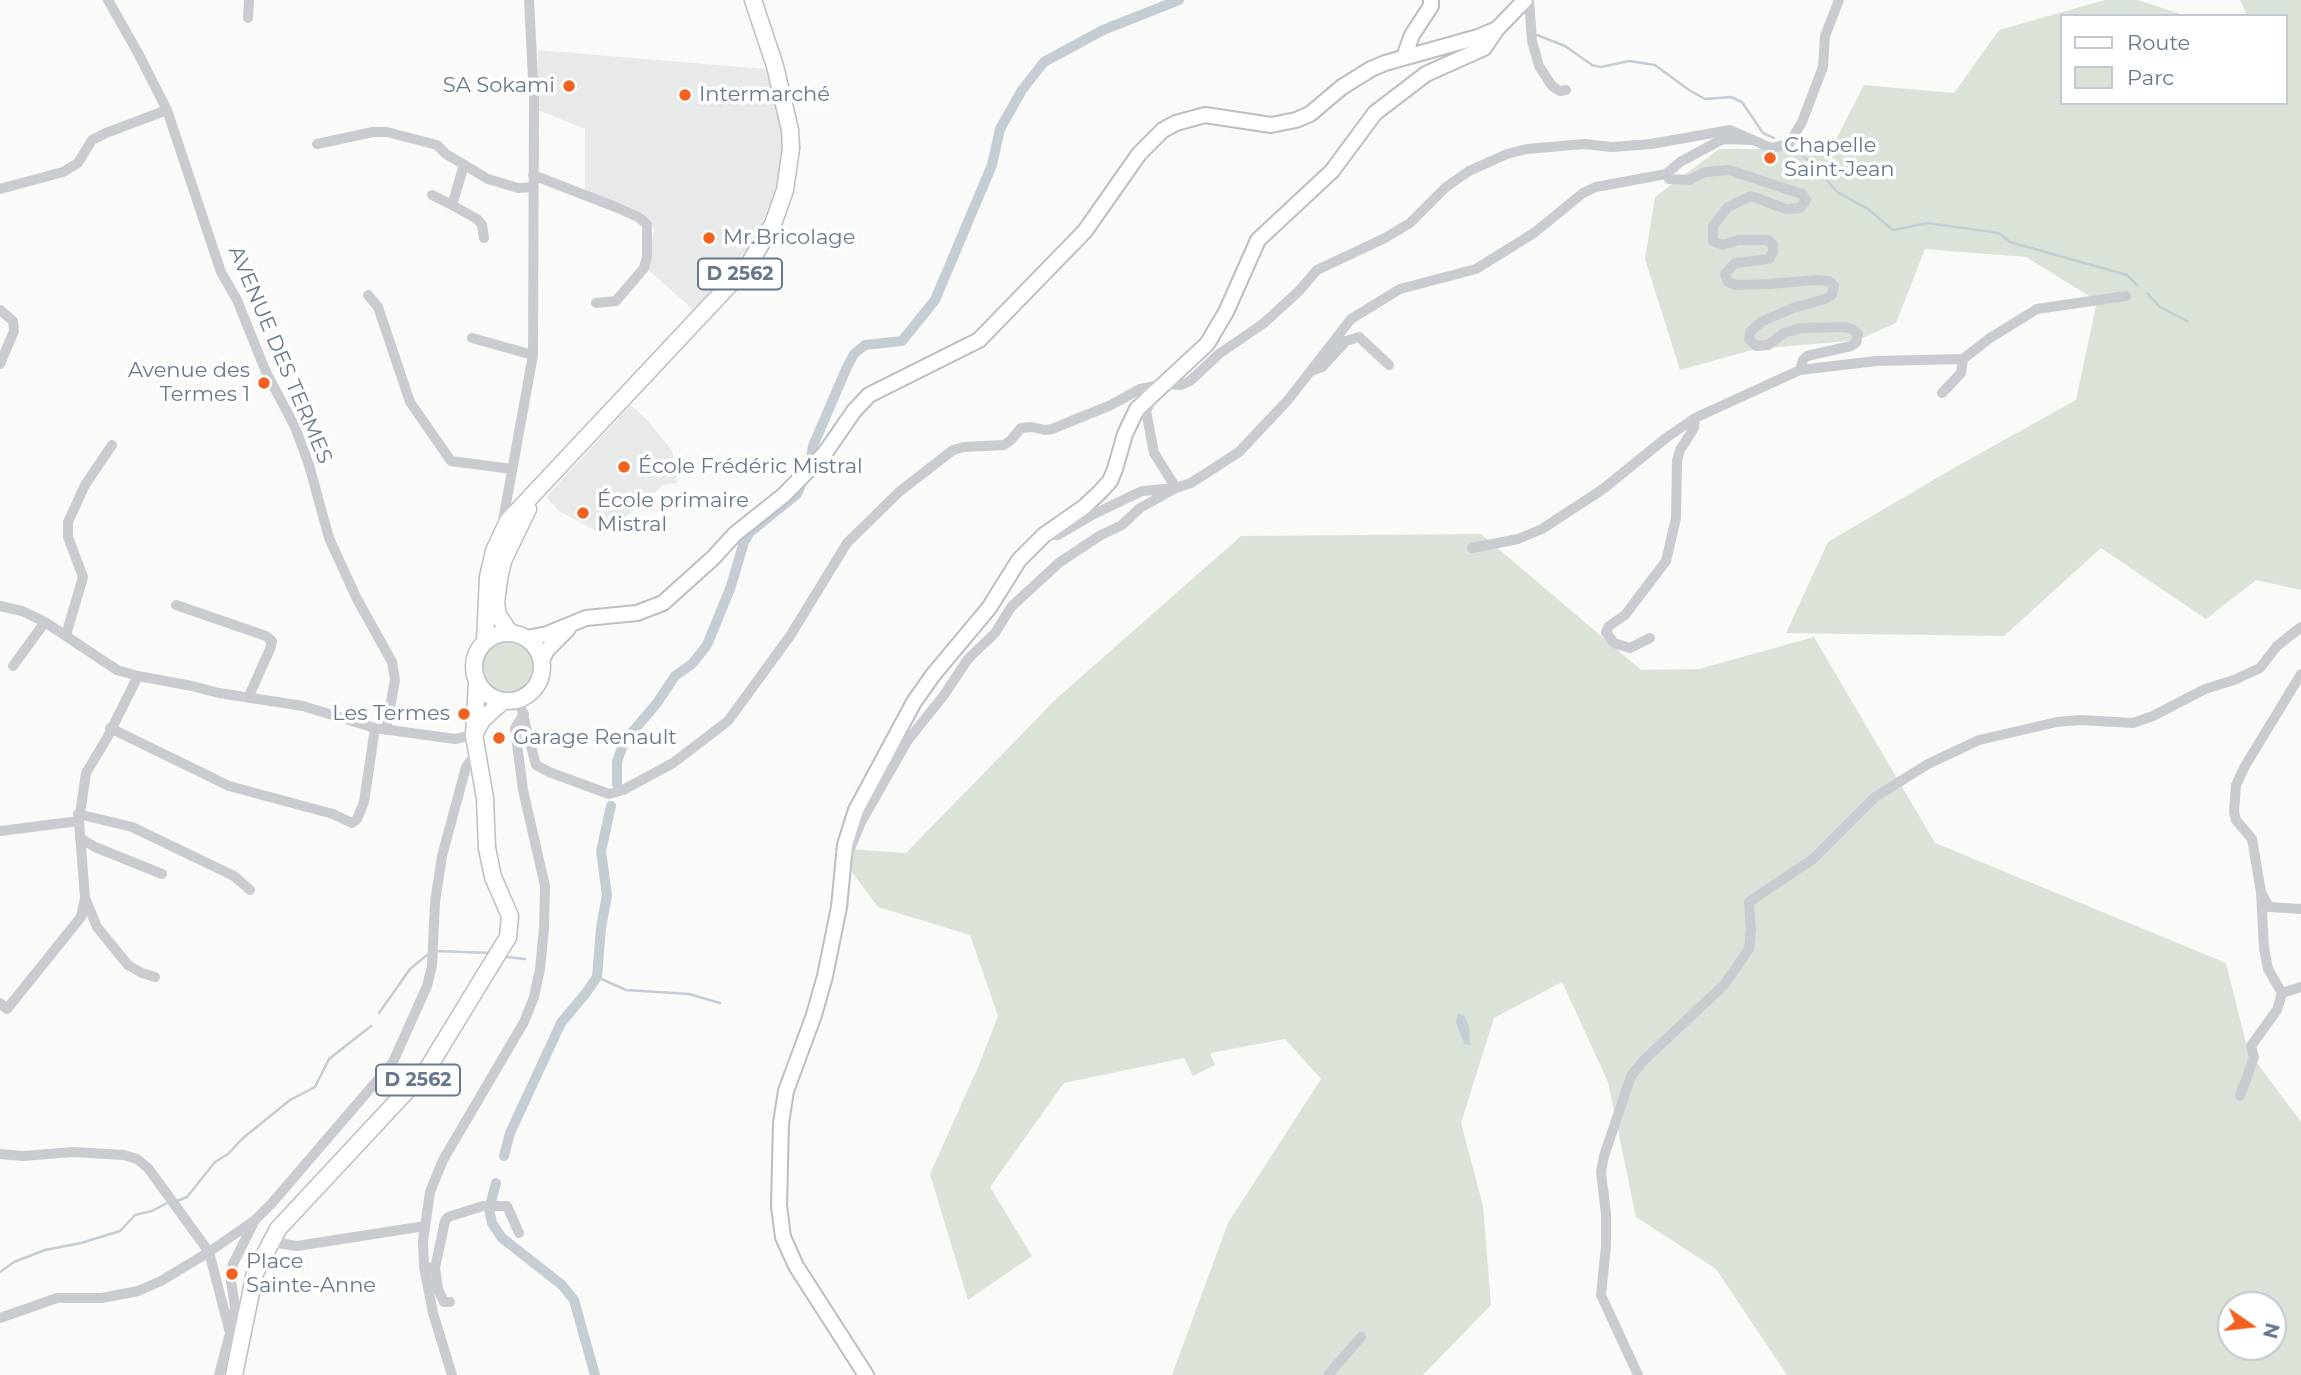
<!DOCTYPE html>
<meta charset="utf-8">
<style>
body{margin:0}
#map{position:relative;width:2301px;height:1375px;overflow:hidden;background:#fafaf8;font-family:Montserrat,sans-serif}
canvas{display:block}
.legend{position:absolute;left:2060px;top:14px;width:228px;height:91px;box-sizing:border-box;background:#fff;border:2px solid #c2c9d1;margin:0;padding:9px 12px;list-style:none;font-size:21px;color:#66788b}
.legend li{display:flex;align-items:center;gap:14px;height:35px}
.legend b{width:35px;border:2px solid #c2c9d1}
.north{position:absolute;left:2217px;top:1291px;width:70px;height:70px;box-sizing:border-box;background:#fff;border:2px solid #c2c9d1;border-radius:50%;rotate:104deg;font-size:19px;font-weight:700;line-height:28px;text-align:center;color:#66788b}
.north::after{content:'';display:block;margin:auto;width:24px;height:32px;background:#f2611f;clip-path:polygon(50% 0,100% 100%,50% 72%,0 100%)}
</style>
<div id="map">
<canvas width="2301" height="1375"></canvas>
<ul class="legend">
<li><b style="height:9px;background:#fff"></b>Route</li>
<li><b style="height:19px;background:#dbe2d8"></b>Parc</li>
</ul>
<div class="north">N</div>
</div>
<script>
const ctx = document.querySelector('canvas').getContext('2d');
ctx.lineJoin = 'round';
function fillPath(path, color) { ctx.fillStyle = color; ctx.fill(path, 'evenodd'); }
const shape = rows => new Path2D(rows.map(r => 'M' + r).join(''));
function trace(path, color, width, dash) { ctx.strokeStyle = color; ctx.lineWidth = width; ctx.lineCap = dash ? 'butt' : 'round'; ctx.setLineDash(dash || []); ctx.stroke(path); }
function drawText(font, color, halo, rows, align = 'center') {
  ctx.font = font + ' Montserrat,sans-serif'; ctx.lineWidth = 7; ctx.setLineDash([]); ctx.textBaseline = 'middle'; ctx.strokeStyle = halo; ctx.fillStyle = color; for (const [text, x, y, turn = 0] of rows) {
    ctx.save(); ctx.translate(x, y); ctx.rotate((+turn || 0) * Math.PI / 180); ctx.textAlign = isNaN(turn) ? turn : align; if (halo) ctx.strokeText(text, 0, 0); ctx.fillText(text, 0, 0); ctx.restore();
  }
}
fillPath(shape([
 [538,50,765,69,780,111,782,147,779,178,762,225,751,245,694,310,647,269,654,230,651,219,585,190,585,129,538,110],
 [631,405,649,422,672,450,678,483,663,485,604,535,559,511,546,497]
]), '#e8e9e9');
fillPath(shape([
 [2105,0,2138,0,2186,16,2061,16,2061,103,2285,103,2285,16,2247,16,2240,0,2301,0,2301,590,2256,580,2206,619,2101,548,2004,636,1786,633,1828,542,1952,469,2076,400,2097,301,2026,257,1925,249,1896,323,1858,340,1756,349,1680,370,1645,259,1655,197,1719,149,1831,149,1864,85,1954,93,1999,30],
 [1481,534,1641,670,1699,669,1814,637,1935,843,2226,963,2248,1051,2301,1122,2301,1375,1787,1375,1716,1269,1636,1217,1608,1082,1562,982,1494,1018,1461,1123,1483,1206,1491,1305,1423,1375,1172,1375,1228,1223,1321,1079,1285,1039,1210,1053,1215,1065,1193,1076,1184,1058,1064,1083,990,1187,1032,1256,968,1300,930,1174,979,1065,998,1016,970,935,878,907,834,848,906,853,1056,699,1241,536],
 [2231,1305,2273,1305,2273,1347,2231,1347],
 '482 666a26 26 0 1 1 52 0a26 26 0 1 1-52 0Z'
]), '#dbe2d8');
fillPath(shape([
 [1458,1014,1465,1016,1469,1027,1470,1045,1465,1044,1460,1034,1456,1022]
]), '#c3cdd3');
trace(shape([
 [1537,35,1565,46,1592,65,1601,67,1629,61,1655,65,1689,90,1705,99,1731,97,1742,102,1763,133,1774,138],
 [1798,153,1813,164,1837,192,1868,209,1893,230,1928,223,1999,233,2010,242,2127,275,2137,285],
 [2148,294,2160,307,2187,321],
 [436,951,492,953],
 [507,957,525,959],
 [597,977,626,990,689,994,720,1003],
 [379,1013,410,969,427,955],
 [177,1201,187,1197,215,1162,228,1154,243,1138,290,1100,315,1087,329,1059,371,1026],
 [0,1272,14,1262,45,1250,81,1243,120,1231,135,1215,152,1211,167,1203]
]), '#c3cdd3', 2.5);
trace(shape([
 [810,464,813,446,847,367,854,354,865,345,902,341,935,300,992,165,1000,129,1022,90,1044,62,1103,30,1179,0],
 [617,784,617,762,624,742,657,703,675,676,692,664,707,645,730,589,744,542,750,532,797,494,801,485],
 [504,1156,510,1133,561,1023,586,993,597,977,601,928,607,895,601,851,611,806],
 [496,1183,489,1209,492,1223,502,1238,562,1285,574,1300,595,1375]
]), '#c3cdd3', 10);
const secondary = shape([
 [1404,57,1412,35,1431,6,1431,0],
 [527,638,547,634,586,618,637,613,663,603,713,558,735,534,784,495,825,453,854,411,869,395,979,340,1085,231,1139,154,1163,130,1176,123,1205,115,1271,125,1296,120,1310,114,1342,87,1371,69,1385,63,1478,37,1497,29,1525,0],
 [542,660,547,650,568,629],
 [866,1375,796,1266,783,1237,779,1206,781,1123,786,1091,814,1015,825,976,839,907,845,845,856,810,914,702,933,675,989,608,1019,560,1044,535,1084,507,1100,492,1110,481,1115,469,1125,434,1137,409,1207,344,1226,312,1258,240,1332,171,1375,113,1426,74,1484,48,1497,29]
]);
const primary = shape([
 '474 667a34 34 0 1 1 68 0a34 34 0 1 1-68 0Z',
 [510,633,498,615,496,603,499,579,503,561,528,509],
 [485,642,488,577,494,551,508,521,749,264,773,224,785,190,791,148,790,130,775,66,753,0],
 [475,733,482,720,503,701],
 [234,1375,255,1273,278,1229,428,1068,508,937,510,916,493,877,487,848,485,798,474,735,477,683]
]);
trace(secondary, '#b9bfc4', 18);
trace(primary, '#babfc3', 19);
trace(shape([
 [108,0,138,53,167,110,221,272,237,300,266,372,295,427,309,465,329,538,357,599,392,662,395,680,386,730],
 [1529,0,1532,41,1539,66,1552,86,1560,91,1566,90],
 [248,18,249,0],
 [317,144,373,132,387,132,437,145,446,154,488,179,518,188,533,187],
 [464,165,452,205,477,219,482,225,484,238],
 [1666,174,1669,179,1689,180,1705,172,1729,170,1802,194,1806,200,1800,208,1786,209,1751,196,1728,207,1713,226,1713,241,1722,245,1739,240,1768,240,1773,245,1773,252,1769,259,1735,263,1725,274,1728,282,1735,285,1769,284,1816,280,1829,281,1834,286,1832,295,1825,299,1793,308,1761,322,1750,332,1749,339,1756,346,1768,345,1784,333,1801,328,1845,327,1852,329,1858,334,1856,343,1851,346,1807,356,1803,360,1800,370,1876,361,1963,359,1990,338,2037,309,2126,296],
 [533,175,618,208,638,217,647,224,647,257,644,268,616,301,596,303],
 [0,189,63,172,78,163,92,140,106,133,167,110],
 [432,195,452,205],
 [368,295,378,307,410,402,451,461,512,469],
 [0,310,13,321,14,331,0,364],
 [472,338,533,355],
 [1311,371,1322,367,1346,341,1359,337,1389,365],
 [1942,393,1961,373,1963,359],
 [502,526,533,355,534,98,529,0],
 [1044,535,1058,535,1094,514,1142,491,1176,488,1191,483,1239,452,1288,400,1351,319,1400,289,1476,269,1534,233,1583,193,1596,187,1666,174,1680,162,1723,139,1753,140,1771,148,1789,144,1802,122,1823,67,1825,36,1839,0],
 [1472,548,1518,539,1542,529,1603,489,1666,438,1695,418,1800,370],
 [176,605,266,636,272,641,270,649,248,698],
 [0,606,22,611,45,622,117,670,138,676,192,686,219,693,303,706,375,728,455,739,474,735],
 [66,635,83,577,68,537,68,522,85,485,112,445],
 [1650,638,1630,648,1614,643,1606,632,1609,626,1625,615,1666,561,1676,518,1677,461,1680,450,1694,428,1695,418],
 [13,666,45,622],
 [2301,674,2245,766,2236,785,2234,812,2236,820,2252,839,2261,892,2264,948,2268,969,2282,993,2301,987],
 [138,676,107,738,86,773,79,821,85,898,97,927,128,965,142,973,155,977],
 [519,700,536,765,549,772,609,794,623,790,673,763,728,721,790,636,847,543,899,492,953,450,964,447,1004,445,1011,440,1021,428,1032,427,1045,430,1052,429,1111,405,1140,389,1165,384,1181,385,1190,381,1219,354,1264,323,1299,291,1317,270,1385,238,1410,223,1446,187,1469,171,1507,154,1527,149,1584,144,1612,147,1651,144,1730,130,1753,140],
 [110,728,229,786,333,814,352,823,357,819,364,802,375,728],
 [78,814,132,827,234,876,250,890],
 [0,831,79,821],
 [80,838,95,847,162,874],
 [849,851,861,822,908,740,944,695,968,659,995,633,1011,607,1060,562,1101,535,1122,525,1140,508,1176,488,1154,453,1146,411,1153,397],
 [2262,894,2269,907,2301,909],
 [0,1003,7,1009,81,917,85,898],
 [2240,1096,2254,1057,2251,1046,2277,1010,2282,993],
 [0,1154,23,1156,73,1152,124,1155,137,1159,148,1168,209,1252,230,1333,219,1375],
 [271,1242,297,1246,425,1226],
 [424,1267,435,1268,445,1221,448,1217,483,1206,507,1206,519,1233],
 [435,1268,438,1289,444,1302,450,1302],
 [0,1318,57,1298,102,1298,138,1291,161,1281,209,1252,255,1220,272,1203,393,1062,427,986,432,966,435,902,442,856,466,767,476,754],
 [231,1330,235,1307,231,1281,233,1264,255,1220],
 [452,1375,433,1313,424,1267,423,1241,430,1192,443,1160,524,1022,534,997,540,969,544,928,545,886,523,790,515,728,524,714],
 [1328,1375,1361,1337],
 [1638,1375,1601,1295,1606,1246,1606,1214,1601,1172,1604,1156,1631,1076,1644,1060,1724,985,1749,949,1751,930,1749,902,1813,859,1875,797,1928,764,1979,740,2057,722,2080,720,2133,723,2153,716,2205,689,2234,680,2260,668,2277,646,2301,627]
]), '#c8cbd0', 10);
trace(secondary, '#fff', 14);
trace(primary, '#fff', 16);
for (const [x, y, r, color] of [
 [569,86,7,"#f2611f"],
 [685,95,7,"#f2611f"],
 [1770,158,7,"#f2611f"],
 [709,238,7,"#f2611f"],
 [264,383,7,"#f2611f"],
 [624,467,7,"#f2611f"],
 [583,513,7,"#f2611f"],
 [464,714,7,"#f2611f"],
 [499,738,7,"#f2611f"],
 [232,1274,7,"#f2611f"]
]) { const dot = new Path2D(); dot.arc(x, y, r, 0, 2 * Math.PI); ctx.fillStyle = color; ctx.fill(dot); trace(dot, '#fff', 2.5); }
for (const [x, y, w] of [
 [740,274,84],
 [418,1080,84]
]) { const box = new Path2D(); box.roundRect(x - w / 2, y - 15.5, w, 31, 5); ctx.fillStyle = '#fff'; ctx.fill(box); trace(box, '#66788b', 2); }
drawText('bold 19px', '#66788b', null, [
 ["D 2562",740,274],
 ["D 2562",418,1080]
]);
drawText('21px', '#66788b', '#fff', [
 ["SA Sokami",555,86,"right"],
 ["Intermarché",699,95],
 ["Chapelle",1784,146],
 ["Saint-Jean",1784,170],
 ["Mr.Bricolage",723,238],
 ["Avenue des",250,371,"right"],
 ["Termes 1",250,395,"right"],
 ["École Frédéric Mistral",638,467],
 ["École primaire",597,501],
 ["Mistral",597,525],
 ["Les Termes",450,714,"right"],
 ["Garage Renault",513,738],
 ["Place",246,1262],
 ["Sainte-Anne",246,1286]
], 'left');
drawText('21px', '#66788b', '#fff', [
 ["AVENUE DES TERMES",280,355,67]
]);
</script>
